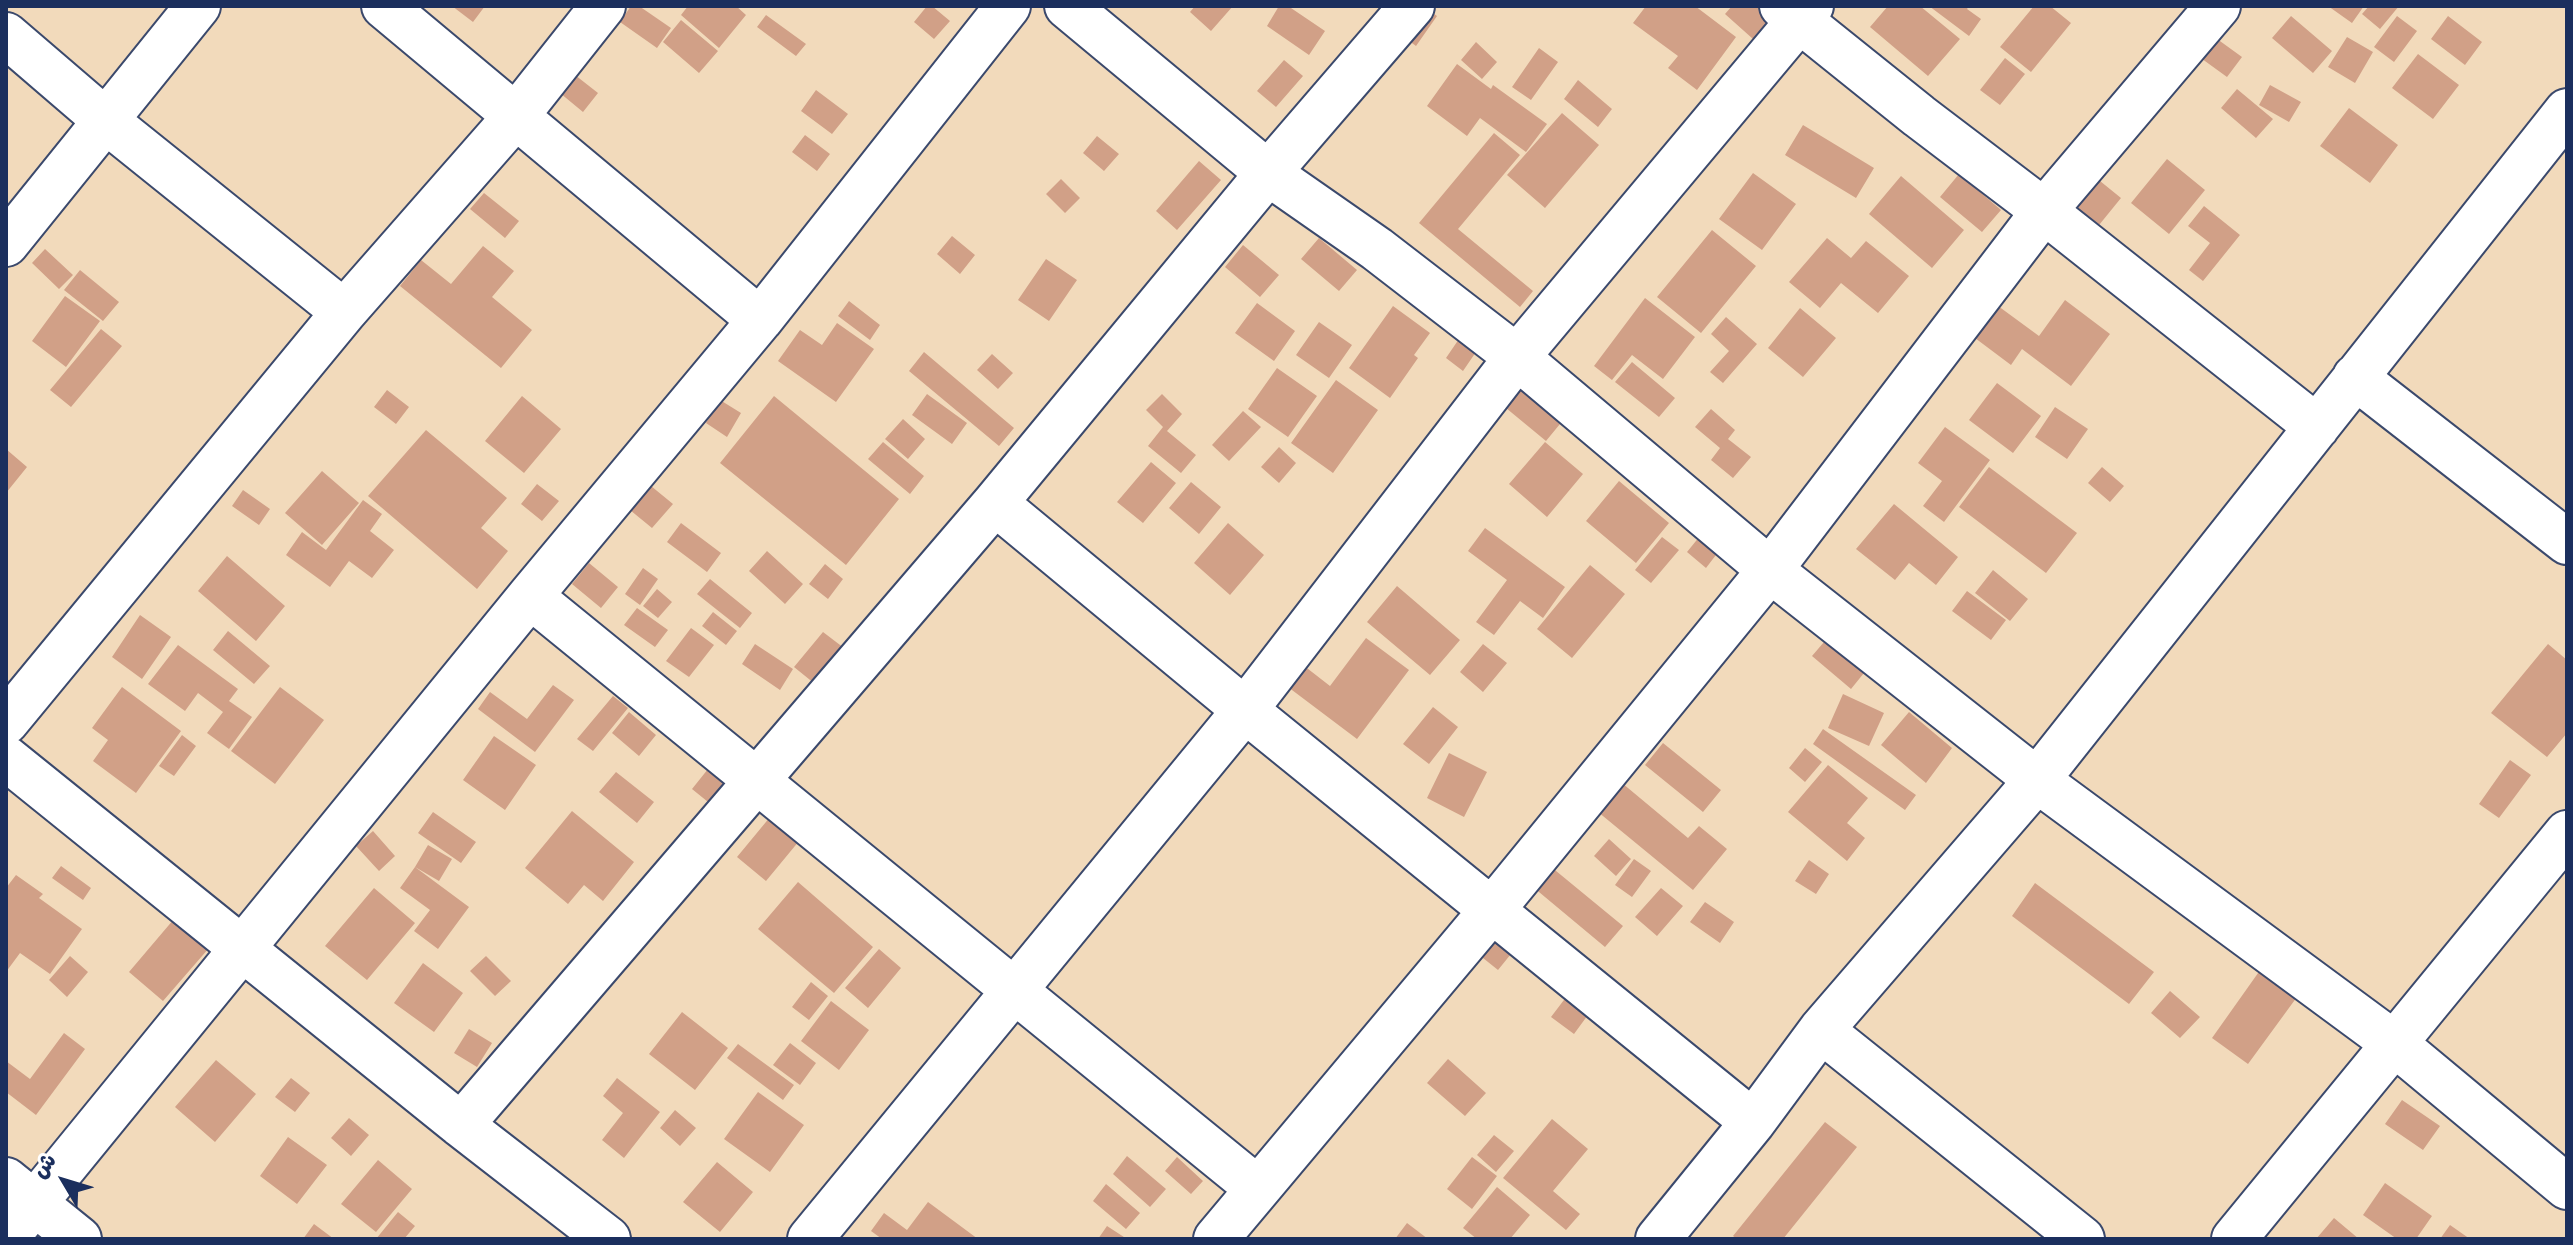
<!DOCTYPE html>
<meta charset="utf-8">
<style>
body{margin:0}
#map{position:relative;width:2573px;height:1245px;overflow:hidden;background:#f2dabb;font-family:Mynerve,"Playpen Sans Arabic",sans-serif}
canvas{display:block}
.frame{position:absolute;inset:0;border:8px solid #1b2f5e;pointer-events:none}
.north{position:absolute;left:24px;top:1141px;width:80px;height:80px;-webkit-text-stroke:6px #fff;paint-order:stroke;rotate:308deg;font-size:22px;font-weight:700;line-height:32px;text-align:center;color:#1b2f5e}
.north::after{content:'';display:block;margin:auto;width:28px;height:36px;background:#1b2f5e;clip-path:polygon(50% 0,100% 100%,50% 72%,0 100%)}
</style>
<div id="map">
<canvas width="2573" height="1245"></canvas>
<div class="frame"></div>
<div class="north">ش</div>
</div>
<script>
const ctx = document.querySelector('canvas').getContext('2d');
ctx.lineJoin = 'round';
function fillPath(path, color) { ctx.fillStyle = color; ctx.fill(path, 'evenodd'); }
const shape = rows => new Path2D(rows.map(r => 'M' + r).join(''));
function trace(path, color, width, dash) { ctx.strokeStyle = color; ctx.lineWidth = width; ctx.lineCap = dash ? 'butt' : 'round'; ctx.setLineDash(dash || []); ctx.stroke(path); }
fillPath(shape([
 [452,6,485,6,473,22],
 [631,6,639,6,671,28,657,48,620,22],
 [688,6,736,6,746,15,719,48,681,15],
 [927,6,932,6,950,21,934,39,914,22],
 [1195,6,1233,6,1211,31,1190,12],
 [1279,6,1288,6,1325,31,1309,55,1267,26],
 [1423,6,1437,16,1416,46,1397,32],
 [1646,6,1695,6,1736,37,1697,90,1668,68,1678,56,1633,23],
 [1732,6,1782,6,1753,39,1725,14],
 [1888,6,1920,6,1960,39,1928,76,1870,27],
 [1929,6,1969,6,1967,9,1981,19,1969,36],
 [2034,6,2050,6,2071,23,2031,72,2000,47],
 [2328,6,2364,6,2352,23],
 [2369,6,2399,6,2380,29,2362,14],
 [766,15,806,44,796,56,757,27],
 [2291,16,2332,51,2313,73,2272,38],
 [2397,16,2417,31,2394,62,2374,47],
 [2448,16,2482,42,2465,65,2431,39],
 [681,20,718,51,699,73,663,42],
 [2213,36,2242,57,2227,77,2198,56],
 [2347,37,2373,52,2355,83,2328,67],
 [1476,42,1497,62,1482,79,1461,60],
 [1539,48,1558,62,1531,100,1512,87],
 [2418,54,2459,85,2433,119,2392,88],
 [2005,58,2025,74,2000,105,1980,90],
 [1284,60,1303,76,1276,107,1257,91],
 [1457,64,1491,89,1493,85,1547,124,1526,152,1480,118,1467,136,1427,106],
 [575,75,598,93,583,112,560,93],
 [1578,80,1612,109,1598,127,1564,99],
 [2270,85,2301,102,2289,122,2259,105],
 [2237,89,2273,119,2256,138,2221,108],
 [816,90,848,114,832,134,801,111],
 [2349,108,2398,145,2370,183,2320,146],
 [1562,113,1599,145,1545,208,1507,175],
 [1803,125,1874,168,1856,198,1785,155],
 [1494,133,1520,155,1458,229,1533,291,1520,307,1419,223],
 [805,135,830,154,817,171,792,152],
 [1097,136,1119,154,1104,171,1083,153],
 [2167,159,2205,190,2169,234,2131,203],
 [1199,161,1221,180,1177,230,1156,211],
 [2084,168,2121,198,2095,230,2058,200],
 [1753,173,1796,204,1762,250,1719,219],
 [1959,174,2001,210,1982,232,1940,197],
 [1901,176,1964,230,1932,268,1869,214],
 [1061,179,1080,198,1065,213,1046,194],
 [484,193,519,221,505,238,470,209],
 [2204,206,2240,235,2203,281,2189,270,2210,243,2188,226],
 [1712,230,1756,266,1701,333,1657,297],
 [952,236,975,255,960,274,937,254],
 [1319,238,1357,270,1339,291,1301,259],
 [1827,238,1851,258,1866,241,1909,276,1878,313,1841,283,1820,308,1789,282],
 [1243,245,1279,275,1260,297,1225,267],
 [483,246,514,271,492,297,532,330,501,368,400,286,421,260,451,284],
 [45,249,73,275,59,289,32,263],
 [1046,259,1077,280,1049,321,1018,300],
 [80,270,119,302,103,321,64,290],
 [65,296,100,321,66,367,32,341],
 [1645,298,1695,337,1663,379,1632,355,1612,380,1594,366],
 [2065,300,2110,334,2071,386,2022,349,2011,365,1971,335,1994,303,2039,336],
 [849,301,880,325,870,340,838,316],
 [1257,303,1295,331,1274,361,1235,333],
 [1393,306,1430,333,1414,355,1418,358,1390,398,1349,368],
 [1800,308,1836,338,1803,377,1768,348],
 [1726,317,1757,344,1723,383,1710,372,1729,351,1711,334],
 [1319,322,1352,345,1329,378,1296,355],
 [837,323,874,349,836,402,778,361,800,330,822,345],
 [101,329,122,346,71,407,50,390],
 [1461,336,1478,349,1463,371,1446,358],
 [924,352,1014,428,999,446,909,371],
 [992,354,1013,373,998,389,977,370],
 [1632,362,1675,398,1659,417,1615,382],
 [1277,368,1317,396,1288,437,1248,409],
 [1336,380,1378,410,1333,473,1291,443],
 [1529,380,1569,413,1546,441,1506,408],
 [1997,383,2041,416,2013,453,1969,420],
 [387,390,409,407,396,424,374,407],
 [927,394,967,423,952,444,912,415],
 [1162,394,1182,414,1167,431,1196,455,1181,473,1148,446,1163,427,1146,410],
 [522,396,561,429,524,473,485,441],
 [774,396,899,499,846,565,720,463],
 [720,400,741,413,727,437,706,423],
 [2055,407,2088,429,2067,459,2035,437],
 [1711,409,1735,430,1728,439,1751,457,1733,478,1711,460,1720,448,1695,427],
 [1243,411,1261,427,1229,461,1212,445],
 [903,419,925,439,908,459,885,439],
 [1945,427,1990,460,1944,522,1923,506,1942,481,1918,463],
 [426,430,507,498,481,528,508,551,477,589,368,496],
 [883,442,924,476,910,494,868,459],
 [1545,442,1583,474,1547,517,1509,484],
 [1279,447,1296,463,1279,483,1261,467],
 [6,449,27,467,6,493],
 [1151,462,1176,483,1143,523,1117,502],
 [1989,467,2077,533,2046,573,1959,507],
 [2102,467,2124,486,2110,502,2088,483],
 [322,471,359,503,322,545,285,513],
 [1619,481,1669,523,1636,563,1586,521],
 [1191,482,1221,507,1199,534,1169,508],
 [537,484,559,501,542,521,521,504],
 [651,486,673,504,652,528,630,510],
 [243,490,270,509,259,525,232,506],
 [363,500,382,514,370,531,394,550,372,578,349,561,330,587,286,555,302,532,326,550],
 [1894,504,1958,557,1936,585,1909,563,1895,580,1856,549],
 [681,523,721,553,707,572,667,542],
 [1228,523,1264,555,1230,595,1194,563],
 [1485,528,1565,587,1543,618,1520,601,1494,635,1476,622,1507,580,1468,551],
 [1700,536,1719,551,1706,568,1687,552],
 [1662,537,1679,550,1651,583,1635,570],
 [767,551,803,584,785,604,749,571],
 [227,556,285,606,256,641,198,591],
 [589,563,618,587,601,608,572,584],
 [825,564,843,579,828,599,809,584],
 [1590,565,1625,594,1572,658,1537,629],
 [643,568,658,579,640,605,625,594],
 [1993,570,2028,599,2010,621,1975,593],
 [710,579,752,613,740,628,697,594],
 [1397,586,1460,640,1430,675,1367,622],
 [657,589,672,602,658,618,643,606],
 [1967,591,2006,620,1991,640,1952,611],
 [637,608,668,630,655,647,624,625],
 [713,612,737,631,726,645,702,626],
 [140,615,171,637,142,679,112,657],
 [691,628,714,645,689,677,666,661],
 [228,631,270,666,254,684,213,650],
 [823,632,844,648,815,684,794,667],
 [1830,635,1868,668,1851,689,1812,656],
 [1366,638,1409,670,1357,739,1288,687,1303,665,1330,686],
 [755,644,793,669,780,690,742,664],
 [1483,644,1507,663,1483,692,1460,672],
 [2548,644,2567,660,2567,733,2547,757,2491,713],
 [178,645,238,689,229,701,252,717,229,749,207,733,223,712,198,693,185,711,148,684],
 [553,685,574,700,535,752,478,709,490,692,527,719],
 [122,687,181,731,136,793,93,761,108,740,92,728],
 [280,687,324,720,275,784,231,751],
 [1843,694,1884,713,1869,746,1828,728],
 [613,696,628,708,593,751,577,739],
 [1433,707,1458,727,1429,764,1403,744],
 [629,712,656,735,639,756,612,733],
 [1909,712,1952,748,1926,783,1881,745],
 [1823,729,1916,795,1905,810,1813,744],
 [182,735,196,746,174,776,159,766],
 [494,736,536,765,505,810,463,780],
 [1663,743,1721,790,1703,812,1645,765],
 [1805,748,1822,762,1805,782,1789,768],
 [1449,753,1487,772,1464,817,1427,798],
 [2510,760,2531,775,2499,818,2479,804],
 [1828,765,1868,798,1847,823,1865,838,1847,861,1788,812],
 [708,769,729,785,713,806,692,789],
 [616,772,654,802,637,823,599,792],
 [1616,778,1688,838,1699,826,1727,849,1693,890,1592,807],
 [780,805,809,829,766,881,737,857],
 [572,811,634,862,603,901,584,885,568,904,525,868],
 [433,812,476,842,461,863,418,833],
 [373,831,395,856,379,871,356,846],
 [1609,839,1631,859,1616,876,1594,856],
 [428,845,452,859,439,881,415,867],
 [1634,859,1651,871,1632,897,1615,885],
 [1809,860,1829,874,1816,894,1795,881],
 [61,866,91,888,83,900,52,878],
 [1550,866,1623,926,1605,947,1533,887],
 [415,867,469,907,438,949,414,931,430,910,400,888],
 [16,875,43,894,39,898,82,929,50,974,20,953,6,972,6,888],
 [798,882,873,947,834,993,758,929],
 [2035,883,2154,972,2129,1004,2012,916],
 [374,888,415,923,367,980,325,946],
 [1661,888,1683,906,1657,936,1635,917],
 [1705,902,1734,922,1720,943,1690,922],
 [174,919,209,948,163,1001,129,972],
 [1491,929,1515,949,1498,970,1473,950],
 [879,949,901,968,868,1008,845,988],
 [70,956,88,972,67,997,49,980],
 [486,956,511,981,495,996,470,971],
 [2268,959,2305,986,2248,1064,2212,1038],
 [423,963,463,993,434,1032,394,1003],
 [811,982,828,996,809,1020,792,1007],
 [2170,991,2200,1017,2180,1038,2151,1013],
 [1570,992,1593,1008,1574,1034,1551,1017],
 [831,1001,869,1030,839,1070,801,1041],
 [682,1012,728,1048,695,1090,649,1054],
 [469,1029,492,1043,477,1067,454,1053],
 [64,1033,85,1049,36,1115,6,1092,6,1061,30,1079],
 [790,1043,816,1063,800,1085,773,1065],
 [738,1044,794,1085,783,1100,727,1058],
 [1448,1059,1486,1093,1465,1116,1427,1083],
 [216,1060,256,1094,215,1142,175,1107],
 [291,1078,310,1093,295,1112,275,1097],
 [617,1078,660,1112,624,1158,602,1140,623,1113,603,1096],
 [758,1092,804,1125,770,1172,724,1139],
 [2402,1100,2440,1126,2423,1150,2385,1124],
 [675,1110,696,1128,680,1146,660,1128],
 [349,1118,369,1135,351,1156,331,1138],
 [1552,1119,1588,1149,1553,1191,1580,1214,1566,1230,1503,1178],
 [1825,1122,1857,1147,1783,1239,1737,1239,1733,1236],
 [1494,1135,1514,1151,1496,1172,1477,1155],
 [288,1137,327,1165,297,1204,260,1176],
 [1127,1156,1166,1189,1150,1207,1113,1174],
 [1177,1157,1203,1181,1191,1194,1165,1171],
 [1472,1157,1497,1176,1472,1209,1447,1189],
 [378,1160,412,1189,376,1232,341,1204],
 [717,1162,753,1192,720,1232,683,1202],
 [2385,1183,2432,1216,2416,1239,2397,1239,2363,1215],
 [1106,1184,1140,1213,1126,1229,1093,1201],
 [1497,1187,1530,1215,1510,1239,1477,1239,1463,1228],
 [928,1202,978,1239,882,1239,871,1231,884,1213,907,1230],
 [398,1212,415,1226,404,1239,376,1239],
 [2334,1218,2359,1239,2316,1239],
 [1407,1223,1428,1239,1395,1239],
 [314,1224,334,1239,303,1239],
 [2450,1225,2470,1239,2440,1239],
 [1107,1226,1127,1239,1098,1239]
]), '#d1a087');
const minor = shape([
 [384,6,760,320],
 [1067,6,1268,173,1377,249,1517,357,1770,570,2037,780,2395,1044,2567,1187],
 [1782,6,1919,116,2044,211,2317,427],
 [6,35,105,120,344,312],
 [6,244,198,6],
 [2355,377,2567,542],
 [995,503,1245,710,1753,1122],
 [530,596,1257,1188],
 [6,722,344,312,516,116,603,6],
 [6,758,461,1125,608,1239],
 [1821,1030,2082,1239],
 [461,1125,995,503,1268,173,1412,6],
 [6,1180,79,1239],
 [6,1238,530,596,760,320,1008,6],
 [810,1239,1245,710,1517,357,1811,6],
 [1216,1239,1492,910,1770,570,2044,211,2218,6],
 [1658,1239,1753,1122,1821,1030,2037,780,2567,111],
 [2234,1239,2567,833]
]);
trace(minor, '#3b496c', 48);
trace(minor, '#fff', 44);
</script>
